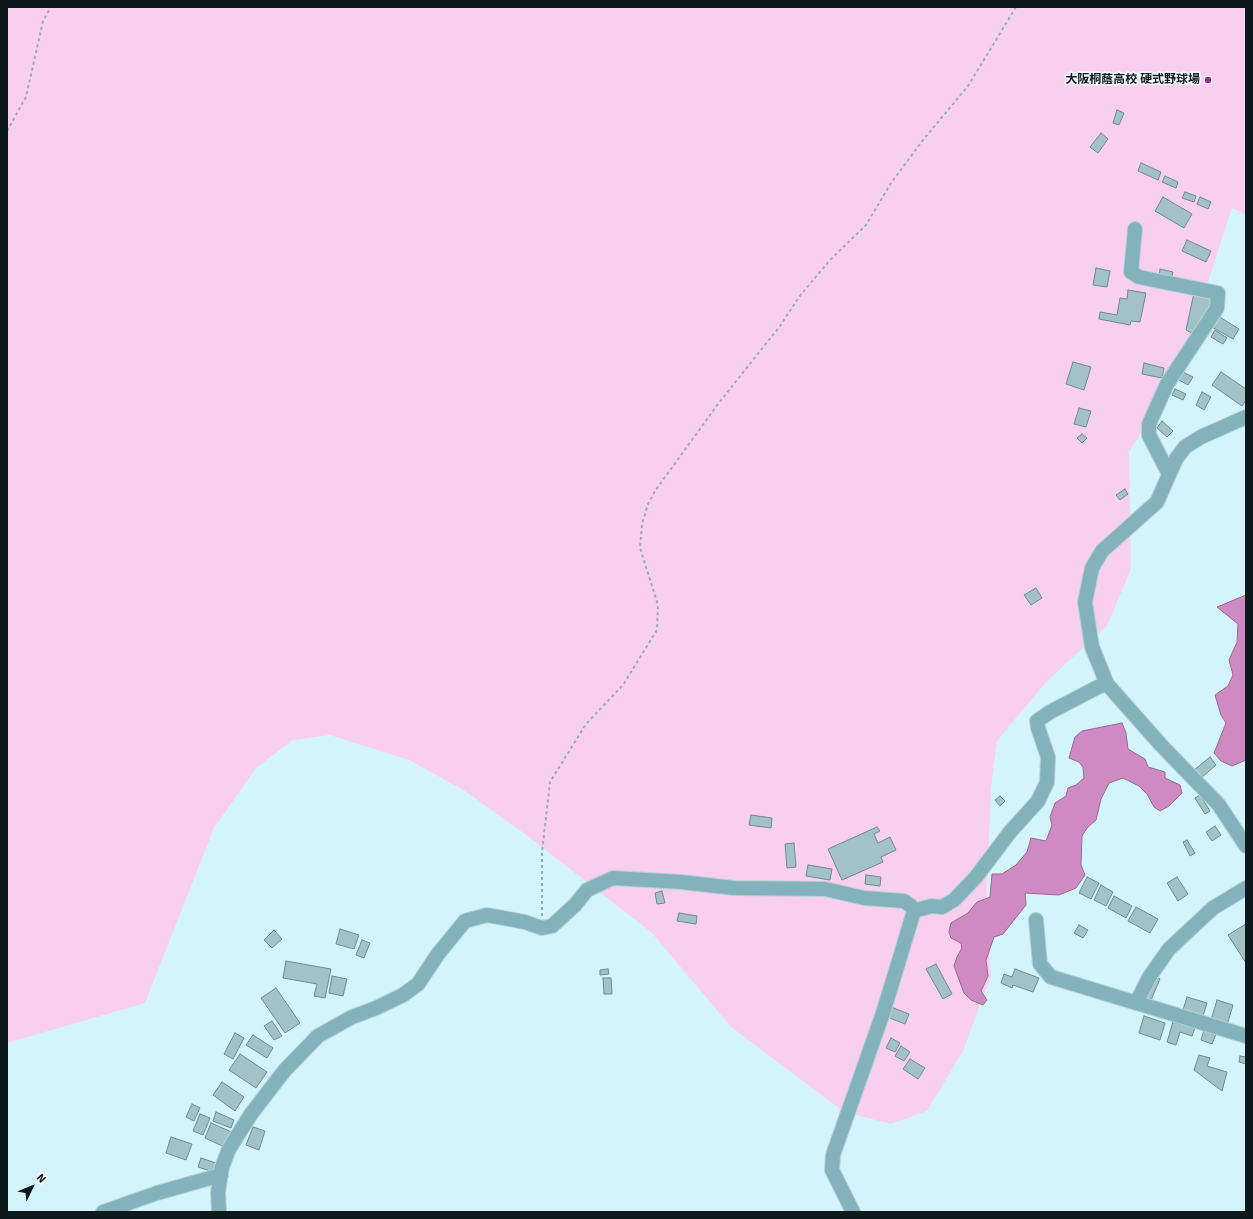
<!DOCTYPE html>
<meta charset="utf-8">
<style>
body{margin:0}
#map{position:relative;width:1253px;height:1219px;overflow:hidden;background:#d4f4fb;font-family:Signika,sans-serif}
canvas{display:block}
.frame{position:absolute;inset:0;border:8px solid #0d191b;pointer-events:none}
.north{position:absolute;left:12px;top:1167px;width:40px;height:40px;-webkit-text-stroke:3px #f5fbfd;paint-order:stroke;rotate:47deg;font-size:11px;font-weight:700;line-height:16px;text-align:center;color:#0d191b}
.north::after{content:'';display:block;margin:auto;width:14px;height:18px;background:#0d191b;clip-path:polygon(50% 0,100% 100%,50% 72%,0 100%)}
</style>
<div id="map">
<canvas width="1253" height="1219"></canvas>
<div class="frame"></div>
<div class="north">N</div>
</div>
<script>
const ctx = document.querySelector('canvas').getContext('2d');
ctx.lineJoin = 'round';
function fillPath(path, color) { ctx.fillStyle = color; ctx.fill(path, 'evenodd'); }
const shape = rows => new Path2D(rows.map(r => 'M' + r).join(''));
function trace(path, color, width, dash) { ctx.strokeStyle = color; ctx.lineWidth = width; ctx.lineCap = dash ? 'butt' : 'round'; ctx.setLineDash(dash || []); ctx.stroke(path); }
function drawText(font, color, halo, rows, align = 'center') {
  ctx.font = font + ' Signika,"Noto Sans JP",sans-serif'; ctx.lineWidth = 3; ctx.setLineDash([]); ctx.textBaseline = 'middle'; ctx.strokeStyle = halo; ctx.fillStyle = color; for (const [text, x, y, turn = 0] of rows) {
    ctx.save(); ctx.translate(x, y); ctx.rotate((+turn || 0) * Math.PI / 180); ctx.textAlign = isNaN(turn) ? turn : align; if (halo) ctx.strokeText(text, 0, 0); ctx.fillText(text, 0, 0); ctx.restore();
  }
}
fillPath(shape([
 [7,7,1246,7,1246,215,1232,208,1179,371,1129,452,1131,569,1107,626,1047,681,997,741,991,788,986,911,991,976,963,1051,927,1111,891,1124,844,1112,731,1027,652,933,529,837,465,791,409,760,330,735,293,740,256,768,214,828,145,1003,7,1043]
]), '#f9cff0');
const water = shape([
 [1246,595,1246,760,1232,766,1221,761,1214,753,1226,723,1221,715,1215,695,1228,686,1233,675,1229,660,1237,642,1238,624,1217,607,1246,595],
 [1122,723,1126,733,1128,749,1145,759,1148,767,1165,772,1165,778,1180,785,1182,793,1169,806,1160,811,1154,807,1147,794,1139,786,1123,778,1109,783,1101,799,1096,820,1087,828,1082,836,1081,865,1085,875,1076,888,1059,895,1025,893,1026,905,1003,934,994,937,986,960,988,976,981,991,987,1000,983,1005,971,1000,964,993,954,966,957,957,962,948,961,943,951,938,949,932,951,923,968,913,977,902,990,897,992,874,1002,874,1016,865,1027,852,1031,838,1046,841,1052,825,1050,817,1055,803,1066,796,1068,788,1076,785,1084,778,1083,767,1079,762,1069,758,1075,737,1082,731,1122,723]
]);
fillPath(water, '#d08ac3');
trace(water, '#966891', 1);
const building = shape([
 [1117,110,1124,113,1119,125,1113,123,1117,110],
 [1101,133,1108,139,1098,153,1090,147,1101,133],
 [1141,163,1161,172,1158,180,1138,171,1141,163],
 [1165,176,1178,182,1176,188,1162,182,1165,176],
 [1185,192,1196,196,1194,202,1182,198,1185,192],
 [1163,197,1192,214,1184,228,1155,211,1163,197],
 [1200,197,1211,202,1208,209,1197,204,1200,197],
 [1187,240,1211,251,1206,262,1182,251,1187,240],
 [1096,268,1110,271,1107,287,1093,285,1096,268],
 [1160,269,1173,272,1171,280,1159,278,1160,269],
 [1128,290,1146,293,1140,322,1131,321,1130,325,1099,319,1100,312,1117,315,1120,298,1127,299,1128,290],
 [1194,293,1214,298,1194,334,1186,330,1194,293],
 [1218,316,1239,329,1233,339,1212,327,1218,316],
 [1215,330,1227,338,1223,344,1211,337,1215,330],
 [1073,362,1091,367,1084,390,1066,384,1073,362],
 [1144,363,1164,368,1162,378,1142,374,1144,363],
 [1181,371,1193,377,1188,385,1177,379,1181,371],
 [1221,372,1246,389,1246,400,1242,406,1212,385,1221,372],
 [1175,389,1186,394,1183,400,1172,395,1175,389],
 [1202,392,1211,397,1204,410,1196,405,1202,392],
 [1079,408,1091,411,1086,427,1074,424,1079,408],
 [1162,421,1173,431,1167,437,1157,428,1162,421],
 [1082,434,1087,438,1082,443,1077,438,1082,434],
 [1125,489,1128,494,1120,500,1116,495,1125,489],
 [1036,588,1042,598,1031,605,1024,595,1036,588],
 [1210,757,1216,765,1201,778,1194,770,1210,757],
 [1200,795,1210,811,1205,814,1195,798,1200,795],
 [1000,796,1005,801,1000,806,995,800,1000,796],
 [751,815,772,818,771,828,749,825,751,815],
 [1215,826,1221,835,1212,841,1206,832,1215,826],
 [877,827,880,831,874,834,878,843,890,837,896,850,881,857,883,862,842,880,828,849,877,827],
 [1187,840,1195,853,1190,856,1183,842,1187,840],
 [794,843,796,867,787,868,785,844,794,843],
 [808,865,832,869,830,880,806,876,808,865],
 [866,875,881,877,880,886,865,884,866,875],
 [1087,877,1099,883,1091,899,1079,893,1087,877],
 [1177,877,1188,894,1178,901,1167,883,1177,877],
 [1101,885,1113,892,1106,906,1094,900,1101,885],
 [662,891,665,903,657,904,655,893,662,891],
 [1114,896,1132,906,1126,918,1108,908,1114,896],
 [1136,907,1158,919,1150,933,1128,921,1136,907],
 [679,913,697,916,696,924,677,921,679,913],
 [1246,924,1246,963,1228,935,1246,924],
 [1079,925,1088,930,1083,938,1074,933,1079,925],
 [340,929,359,935,354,949,336,944,340,929],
 [274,930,282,939,272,948,264,940,274,930],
 [362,940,370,943,364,958,356,955,362,940],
 [286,961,331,969,325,998,314,996,317,984,283,978,286,961],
 [936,964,952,994,943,999,926,969,936,964],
 [608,969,609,974,600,975,600,970,608,969],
 [1015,969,1039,978,1033,992,1013,985,1012,988,1001,983,1004,974,1012,977,1015,969],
 [332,976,347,979,343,996,329,993,332,976],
 [1155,976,1160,979,1151,1000,1146,998,1155,976],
 [603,978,611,978,612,994,604,994,603,978],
 [276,988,300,1023,285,1033,261,998,276,988],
 [1187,997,1207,1003,1203,1016,1183,1010,1187,997],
 [1217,1000,1233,1005,1227,1025,1211,1020,1217,1000],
 [891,1007,909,1014,905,1024,887,1017,891,1007],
 [1144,1016,1165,1023,1160,1040,1139,1033,1144,1016],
 [272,1021,282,1036,274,1040,264,1026,272,1021],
 [1173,1022,1195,1028,1192,1036,1180,1032,1176,1045,1167,1042,1173,1022],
 [1204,1030,1216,1034,1212,1044,1201,1040,1204,1030],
 [235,1033,244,1038,233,1059,224,1054,235,1033],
 [253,1035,273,1048,267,1058,246,1045,253,1035],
 [891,1038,900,1043,895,1052,886,1048,891,1038],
 [901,1046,910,1052,904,1061,895,1056,901,1046],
 [240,1054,267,1072,256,1088,229,1070,240,1054],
 [1199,1055,1210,1058,1207,1066,1227,1072,1222,1091,1194,1070,1199,1055],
 [1240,1056,1246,1057,1246,1064,1239,1062,1240,1056],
 [910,1059,925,1068,918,1079,903,1069,910,1059],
 [222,1082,244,1097,235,1111,213,1095,222,1082],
 [192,1104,200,1108,194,1121,186,1117,192,1104],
 [216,1112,234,1120,231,1128,213,1121,216,1112],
 [200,1114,210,1118,203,1135,193,1131,200,1114],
 [211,1123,234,1133,227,1148,205,1138,211,1123],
 [253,1127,265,1131,259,1150,246,1145,253,1127],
 [171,1137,192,1144,186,1160,166,1153,171,1137],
 [201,1158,219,1164,216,1173,198,1167,201,1158]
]);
fillPath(building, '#a3c2c8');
trace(building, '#6d8b91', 1);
const minor = shape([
 [1135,229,1131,272,1139,277,1218,293,1217,308,1167,384,1149,424,1149,435,1169,474],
 [1246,417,1201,437,1185,447,1176,459,1157,502,1102,551,1092,568,1085,602,1092,647,1107,684,1161,745,1219,805,1246,846],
 [914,911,931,906,942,907,954,900,976,877,1010,832,1038,801,1047,782,1048,757,1038,728,1037,721,1050,712,1098,687,1107,684],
 [1036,920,1040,964,1051,977,1246,1036],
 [1136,1003,1150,976,1169,949,1213,908,1246,888],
 [103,1212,157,1193,221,1175],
 [219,1212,218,1192,222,1167,229,1149,251,1114,285,1070,318,1036,352,1017,376,1008,403,995,418,984,438,954,465,921,487,915,525,922,542,928,552,926,575,905,587,890,613,878,681,882,734,888,825,889,864,898,904,901,911,906,914,911,883,1013,833,1155,832,1170,853,1212]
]);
trace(minor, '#b4d1d7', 16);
trace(shape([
 [7,131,26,97,43,21,51,7],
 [542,916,542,852,550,782,586,724,623,685,657,630,658,605,640,548,642,524,648,504,655,491,718,404,780,326,799,297,830,260,866,225,891,183,923,140,968,86,1016,7]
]), '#94aeb3', 2, [3, 3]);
trace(minor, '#84b2bc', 14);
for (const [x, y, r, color] of [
 [1208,80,4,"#9a2c8c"]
]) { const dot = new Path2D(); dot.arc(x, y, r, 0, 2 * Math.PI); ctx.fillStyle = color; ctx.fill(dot); trace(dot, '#f5fbfd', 1.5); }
drawText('bold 12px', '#0d191b', '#f5fbfd', [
 ["大阪桐蔭高校 硬式野球場",1200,80]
], 'right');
</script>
